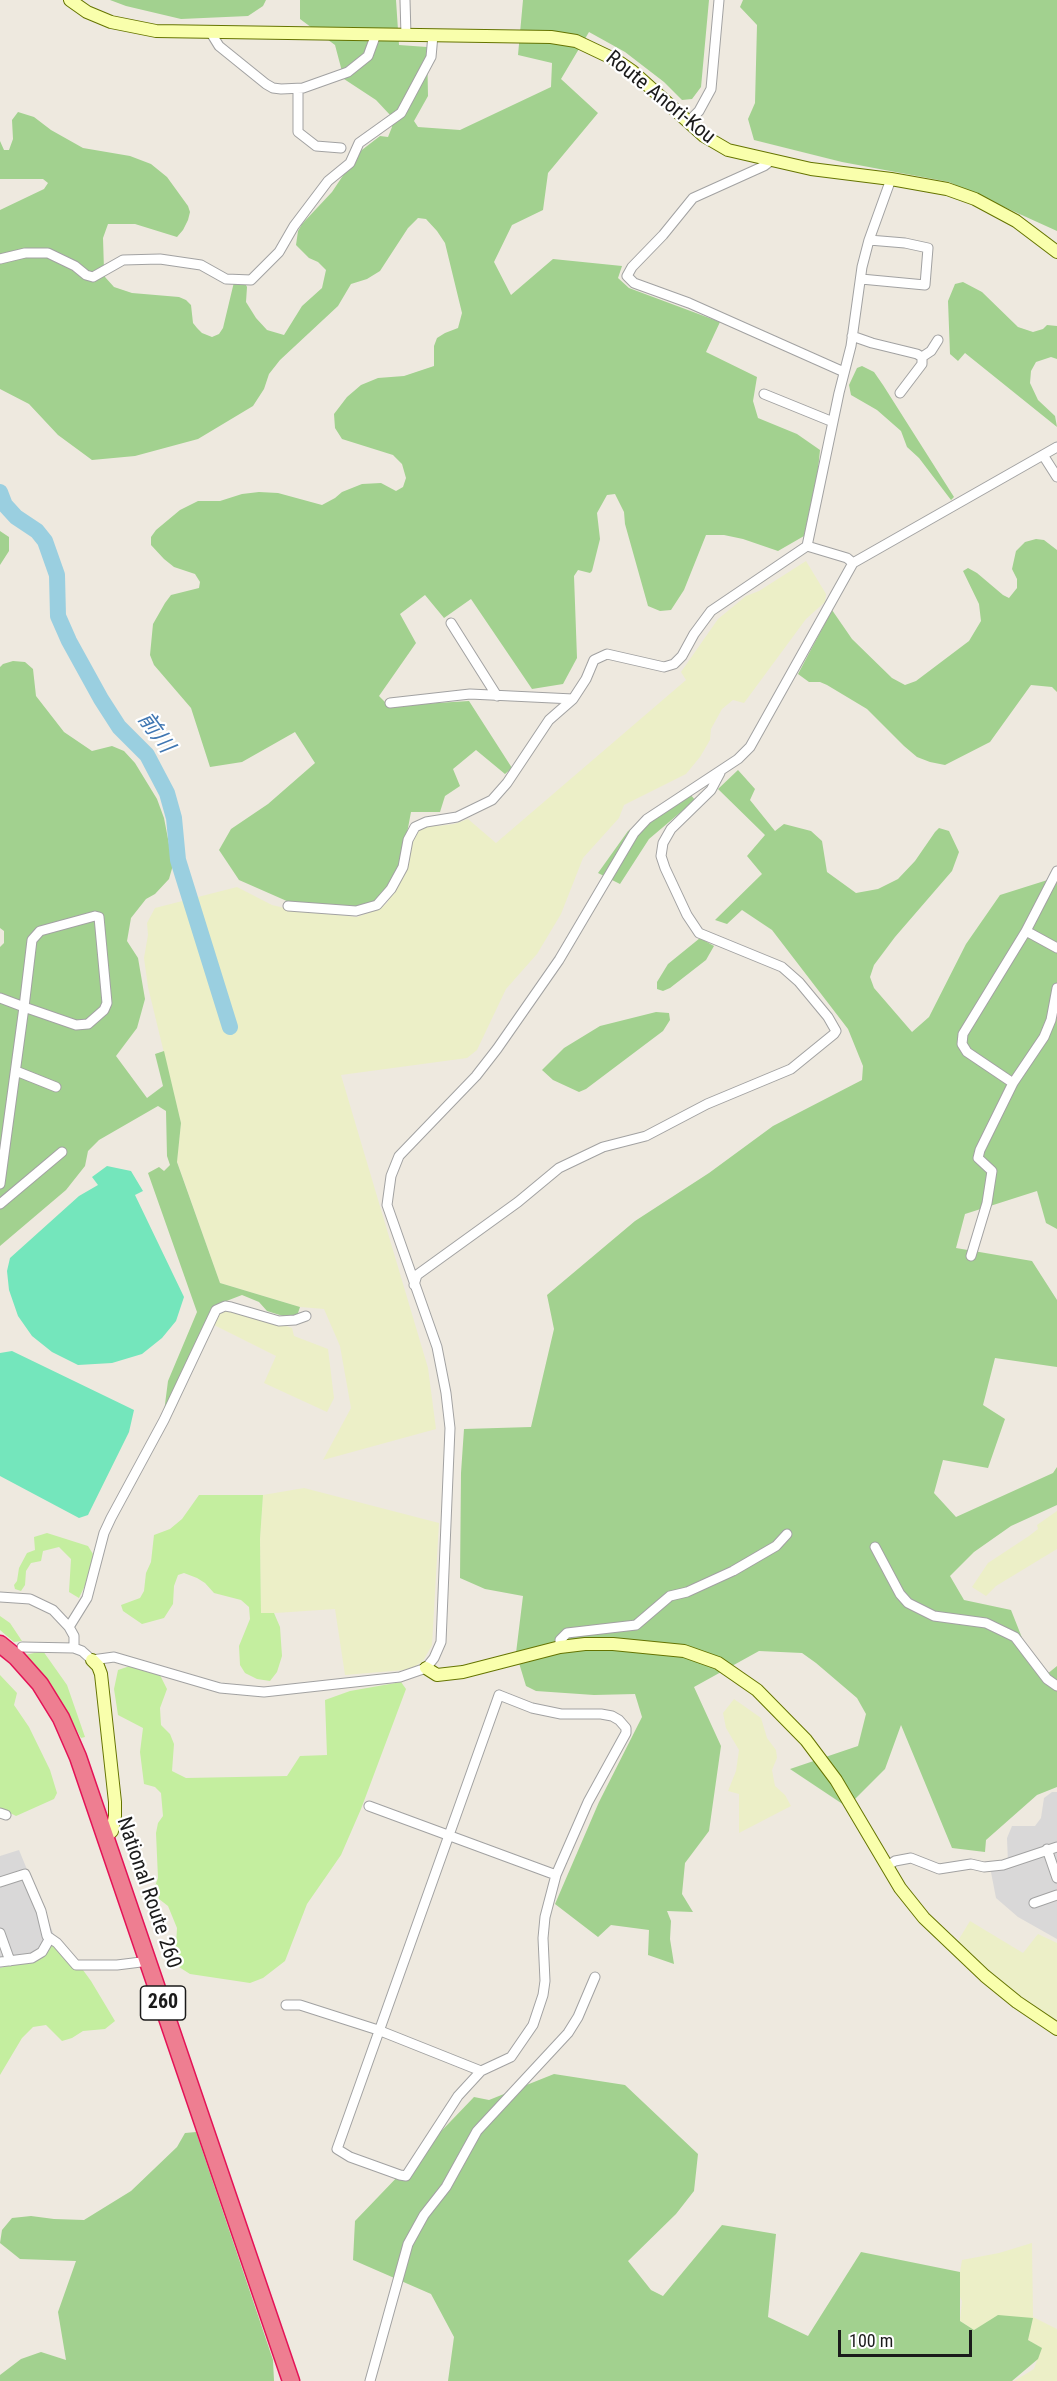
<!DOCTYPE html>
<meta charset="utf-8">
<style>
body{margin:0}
#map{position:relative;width:1057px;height:2381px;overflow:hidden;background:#eee9df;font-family:"Roboto Condensed",sans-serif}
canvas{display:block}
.scale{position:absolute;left:838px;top:2330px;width:134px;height:27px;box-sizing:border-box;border:3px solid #1b1b1b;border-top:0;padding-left:8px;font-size:18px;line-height:21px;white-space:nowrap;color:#1b1b1b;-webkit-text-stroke:4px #fff;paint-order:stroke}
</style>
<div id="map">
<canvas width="1057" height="2381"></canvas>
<div class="scale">100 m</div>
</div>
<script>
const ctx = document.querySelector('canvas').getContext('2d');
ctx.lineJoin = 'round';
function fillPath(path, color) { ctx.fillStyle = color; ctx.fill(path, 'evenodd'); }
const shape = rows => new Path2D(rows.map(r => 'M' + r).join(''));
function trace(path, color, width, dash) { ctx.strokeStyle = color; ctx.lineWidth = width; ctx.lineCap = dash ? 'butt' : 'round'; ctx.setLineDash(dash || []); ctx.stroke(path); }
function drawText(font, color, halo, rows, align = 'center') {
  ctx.font = font + ' "Roboto Condensed","Noto Sans JP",sans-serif'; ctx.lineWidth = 4.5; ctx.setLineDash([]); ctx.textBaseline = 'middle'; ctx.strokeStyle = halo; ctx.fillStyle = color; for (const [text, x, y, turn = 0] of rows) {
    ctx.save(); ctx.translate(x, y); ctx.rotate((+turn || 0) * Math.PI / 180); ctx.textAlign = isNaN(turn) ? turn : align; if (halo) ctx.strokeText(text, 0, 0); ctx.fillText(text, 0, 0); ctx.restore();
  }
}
fillPath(shape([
 [1052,1792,1057,1792,1057,1939,1018,1917,996,1898,990,1867,1008,1863,1007,1838,1012,1826,1035,1826,1041,1818,1044,1798],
 [19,1850,54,1935,45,1956,0,1968,0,1856]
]), '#d9d8d8');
fillPath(shape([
 [806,561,826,594,825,602,806,619,744,703,733,700,722,709,711,729,710,740,700,757,686,774,624,805,619,818,583,858,561,914,537,954,506,989,477,1050,467,1058,341,1075,428,1368,436,1429,323,1460,351,1408,340,1346,324,1309,300,1307,220,1283,177,1161,181,1123,148,987,144,958,148,935,147,923,155,908,237,887,272,905,293,910,357,917,379,909,387,903,395,888,409,844,422,825,437,826,454,824,468,819,496,843,686,680,681,672,718,619,746,596,759,591],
 [223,1308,236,1309,292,1328,294,1336,328,1349,334,1398,327,1412,264,1383,276,1356,214,1325],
 [304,1488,439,1523,432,1645,423,1661,414,1667,404,1670,345,1675,335,1609,261,1614,260,1539,263,1495],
 [1057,1511,1057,1549,996,1586,986,1596,972,1587,988,1563,1029,1536,1038,1529,1037,1525],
 [734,1699,761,1718,767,1738,776,1750,777,1758,772,1770,775,1786,785,1795,791,1806,739,1833,739,1794,728,1791,736,1771,739,1750,726,1728,723,1713],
 [970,1921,1023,1953,1038,1934,1057,1943,1057,2022,1012,1990,960,1945,959,1939],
 [1032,2243,1033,2317,1057,2329,1057,2381,1014,2381,1034,2369,1041,2348,1028,2340,986,2323,974,2330,960,2321,962,2301,957,2291,962,2260,999,2253]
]), '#ecefc7');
fillPath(shape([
 [199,1495,263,1495,260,1539,261,1613,274,1613,280,1627,282,1656,277,1672,270,1681,257,1679,245,1673,240,1665,239,1646,250,1619,249,1607,241,1600,214,1593,205,1583,197,1578,184,1573,178,1575,174,1586,173,1604,164,1618,142,1624,123,1611,121,1605,140,1598,144,1591,146,1573,151,1562,154,1535,170,1529,182,1519],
 [47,1533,88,1546,93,1554,89,1577,79,1598,69,1592,71,1559,59,1547,43,1551,41,1561,31,1563,26,1571,25,1585,21,1591,15,1589,14,1585,17,1581,19,1568,27,1553,35,1550,34,1537],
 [0,1616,10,1623,22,1641,14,1642,0,1630],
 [43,1651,67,1685,85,1737,81,1738,66,1710,47,1681,25,1655],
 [130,1666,160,1675,167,1689,160,1708,161,1725,170,1734,174,1744,172,1771,186,1778,287,1776,300,1756,327,1755,325,1700,350,1691,401,1682,406,1689,361,1809,341,1855,307,1904,285,1961,263,1978,250,1983,190,1974,179,1967,172,1957,176,1945,177,1928,168,1906,159,1899,155,1886,158,1878,156,1833,158,1823,163,1816,161,1793,155,1787,144,1784,140,1752,143,1728,118,1715,114,1689,118,1670],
 [0,1675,17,1693,14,1705,29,1727,50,1770,57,1793,54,1799,16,1816,0,1808],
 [54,1935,72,1955,91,1981,115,2021,105,2029,83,2031,72,2038,62,2041,46,2025,33,2027,22,2038,0,2075,0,1968,45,1956]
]), '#c4ee9f');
fillPath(shape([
 [110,0,266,0,263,6,248,16,181,19,126,6],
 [300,0,396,0,399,45,427,47,428,96,414,121,418,127,460,130,551,87,552,63,518,55,523,0,709,0,701,87,692,99,682,100,664,82,625,52,589,32,561,79,598,113,548,173,543,210,512,225,494,262,511,295,553,259,622,266,618,278,629,288,720,322,706,352,757,377,753,401,758,418,797,434,820,450,818,470,804,536,778,551,743,539,724,535,706,535,684,590,671,610,660,611,648,606,625,524,624,512,615,494,607,495,597,513,600,539,592,571,590,573,578,570,574,576,577,658,563,684,532,689,471,599,444,618,425,595,400,614,416,643,379,696,389,706,469,701,512,768,505,774,476,750,453,769,460,786,445,796,440,812,411,812,401,865,389,889,375,904,356,908,289,902,239,880,219,850,231,829,268,804,315,763,295,732,242,762,210,767,191,708,154,665,150,655,153,624,165,603,171,595,199,588,200,582,195,574,174,567,164,559,151,545,151,537,156,530,180,510,198,501,220,501,242,494,259,492,278,493,322,505,335,498,342,492,362,484,381,483,396,491,403,487,406,478,402,464,393,455,342,439,335,428,334,414,347,397,361,385,378,378,404,376,434,366,434,346,437,338,445,333,458,328,462,313,445,243,437,231,426,219,418,218,408,228,380,271,367,279,351,284,338,306,280,360,269,374,264,389,253,406,198,439,135,456,92,460,58,435,29,404,0,389,0,210,44,189,48,183,43,179,0,179,0,141,4,150,9,150,13,139,12,120,18,112,34,117,51,130,83,148,130,156,151,164,167,177,188,206,190,212,188,220,183,230,177,237,135,224,108,224,103,238,104,270,105,277,114,287,132,293,179,297,186,300,191,305,193,323,197,328,202,333,212,337,219,334,223,328,234,282,245,283,247,287,246,302,256,318,267,330,284,335,302,306,322,288,326,270,318,262,309,258,296,245,298,231,302,224,332,192,358,153,380,136,388,137,392,127,391,116,376,100,344,79,335,45,300,19],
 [743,0,1057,0,1057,231,949,182,842,162,754,140,748,119,755,103,757,25,740,7],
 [963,282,982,292,1018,327,1033,332,1043,329,1047,325,1057,326,1057,359,1051,357,1036,362,1031,371,1030,383,1038,400,1055,416,1057,427,965,353,958,361,950,354,948,301,955,284],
 [862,366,874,372,883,385,954,497,951,500,919,458,907,447,901,431,877,410,851,395,849,385,857,368],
 [0,531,9,537,9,551,0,565],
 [1036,539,1044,540,1057,550,1057,692,1052,687,1031,685,990,742,945,765,930,762,917,757,904,746,867,709,827,685,820,682,809,682,798,674,832,610,852,639,892,678,905,685,916,681,969,641,981,621,979,604,963,571,968,568,977,573,1003,595,1009,598,1017,588,1017,579,1012,569,1016,551,1025,542],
 [13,661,25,662,33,669,36,696,64,732,92,751,112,746,124,751,135,763,157,799,164,818,173,865,169,879,155,894,146,899,131,918,127,941,138,958,145,999,137,1028,116,1056,147,1098,163,1086,155,1054,164,1051,181,1123,177,1162,220,1283,300,1307,297,1316,286,1317,267,1311,259,1302,242,1295,216,1305,164,1412,168,1381,197,1312,148,1173,159,1167,164,1171,170,1165,167,1156,166,1111,158,1106,99,1140,88,1151,85,1166,66,1190,0,1246,0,947,4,943,4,931,0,928,0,667,3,664],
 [738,770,755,789,750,800,775,831,784,824,811,831,822,841,827,872,856,893,878,889,898,879,915,861,935,832,939,828,949,831,959,852,952,871,895,937,874,965,870,977,874,988,912,1032,929,1017,966,944,1000,895,1057,877,1057,1229,1046,1223,1037,1191,965,1214,956,1248,1032,1261,1057,1300,1057,1367,995,1358,983,1405,1005,1419,988,1468,943,1460,934,1493,956,1517,1053,1473,1057,1467,1057,1505,1011,1526,974,1552,950,1576,964,1600,1011,1610,1034,1668,1041,1679,1057,1666,1057,1787,1037,1795,986,1840,985,1852,952,1848,901,1725,885,1769,847,1807,790,1769,858,1746,866,1714,857,1698,816,1663,802,1653,759,1651,694,1687,721,1746,709,1831,685,1863,682,1894,693,1912,667,1911,671,1921,670,1939,674,1964,648,1955,649,1930,611,1925,598,1937,555,1904,599,1802,642,1717,635,1694,594,1695,536,1691,526,1686,516,1653,523,1596,485,1589,460,1578,461,1473,464,1429,531,1427,554,1329,547,1295,635,1221,709,1173,773,1126,862,1080,863,1066,848,1029,772,930,742,910,727,924,715,920,762,874,747,856,765,835,718,789],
 [685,788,695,800,649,839,620,884,598,873,628,831],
 [700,938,714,946,706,960,670,988,663,991,657,989,657,982,668,964],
 [656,1012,669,1013,670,1020,663,1031,586,1089,579,1092,553,1080,542,1070,564,1048,600,1026],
 [554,2074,625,2085,698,2154,694,2191,676,2214,628,2261,651,2290,663,2296,722,2225,776,2234,768,2317,808,2336,861,2252,960,2272,960,2321,974,2330,998,2315,1033,2318,1028,2340,1042,2348,1038,2359,1012,2381,448,2381,454,2337,431,2294,353,2260,355,2221,474,2097,489,2100],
 [196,2132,273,2360,274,2381,0,2381,0,2375,21,2359,41,2352,66,2360,58,2312,76,2261,20,2259,0,2243,2,2230,12,2218,31,2216,54,2219,84,2220,131,2191,177,2147,185,2133]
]), '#a2d18f');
fillPath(shape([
 [107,1166,131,1171,143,1191,135,1195,184,1297,176,1321,162,1338,142,1354,112,1363,78,1365,52,1352,32,1336,18,1316,9,1290,7,1271,10,1258,79,1196,98,1185,92,1177],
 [12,1351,134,1410,129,1432,88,1515,79,1518,0,1476,0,1353]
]), '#74e6bc');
trace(shape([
 [0,492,5,505,16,517,37,531,45,541,57,575,58,616,69,641,101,699,119,727,147,755,167,793,174,818,178,860,230,1027]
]), '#9acfe0', 16);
const street = shape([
 [405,0,406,35],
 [211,33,219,46,266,84,273,88,281,89,303,88,348,72,368,56,376,34],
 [298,89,298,132,316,146,341,148],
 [688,122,699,111,711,89,719,0],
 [772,160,764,166,693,198,663,235,632,267,627,276,634,283,689,303,844,372],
 [0,259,25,253,48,253,75,266,86,275,93,277,123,260,160,259,201,265,226,279,251,280,279,252,294,226,328,181,350,163,359,143,401,113,431,57,433,35],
 [861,279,925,285,928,248,905,243,869,240],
 [852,336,872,343,917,354,922,357,922,364,900,393],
 [922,357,931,351,938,340],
 [764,394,833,422],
 [1043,455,1057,477],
 [807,546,847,558,853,563],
 [451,623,497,696],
 [390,703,470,694,573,699],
 [288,906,356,911,377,905,391,889,403,867,408,840,415,827,426,822,457,817,492,800,507,783,549,720,573,699,586,679,594,660,607,654,664,667,674,664,682,656,694,634,711,611,807,546,839,393,851,346,862,267,869,240,891,179],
 [1026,931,1057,948],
 [0,998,24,1007,76,1025,88,1024,104,1010,107,1003,99,917,95,916,40,931,32,940,24,1007,0,1184],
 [16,1071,56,1087],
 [1013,1083,967,1052,962,1044,963,1034,1026,931,1057,871],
 [0,1204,62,1152],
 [971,1256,987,1203,992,1171,978,1158,980,1150,1013,1083,1044,1037,1051,1020,1057,988],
 [414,1285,417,1275,518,1202,559,1168,603,1147,646,1136,707,1104,791,1069,834,1034,836,1031,828,1017,799,982,782,967,699,933,687,915,665,868,661,856,663,843,671,829,711,790,720,773],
 [875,1547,900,1594,908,1603,934,1616,986,1623,1015,1637,1047,1679,1057,1686],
 [0,1597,30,1599,53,1610,69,1627,74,1636,74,1648],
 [69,1627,87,1598,104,1533,111,1518,164,1420,216,1310,225,1306,231,1307,279,1321,295,1320,306,1316],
 [22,1647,74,1648,82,1651,92,1660,114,1657,220,1688,264,1692,400,1677,426,1668,434,1658,441,1642,450,1428,446,1393,437,1347,387,1205,391,1176,399,1156,476,1076,497,1049,559,960,634,833,647,819,738,759,750,747,853,563,1057,447],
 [560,1647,560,1640,567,1633,636,1625,670,1596,687,1592,733,1571,776,1546,787,1534],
 [499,1695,532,1708,561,1714,601,1714,612,1716,619,1720,626,1728,626,1733,588,1802,556,1875,545,1917,543,1938,545,1981,543,1995,533,2025,511,2057,481,2071,458,2096,406,2176,400,2175,350,2157,337,2149,499,1695],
 [369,1806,556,1875],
 [0,1813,6,1815],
 [1047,1849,1057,1878],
 [887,1866,895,1861,911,1858,939,1869,971,1864,984,1867,1003,1865,1057,1847],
 [0,1882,25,1874,41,1911,47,1936,57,1943,76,1965,117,1965,149,1961],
 [1034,1903,1057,1895],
 [0,1933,10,1961],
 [0,1962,32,1958,42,1952,50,1938],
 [286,2005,300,2005,378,2030,481,2071],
 [370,2381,408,2244,424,2215,446,2187,477,2131,568,2033,578,2017,595,1977]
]);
const secondary = shape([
 [70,0,87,12,111,22,156,31,551,37,576,41,616,60,632,71,704,136,728,150,811,169,891,179,947,189,975,199,1016,221,1057,252],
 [92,1660,98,1666,101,1674,115,1802,115,1816,112,1831,105,1838],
 [426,1668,437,1675,463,1672,560,1647,585,1644,613,1644,684,1651,718,1663,757,1690,806,1740,836,1780,900,1888,924,1918,985,1976,1017,2002,1057,2029]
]);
const highway = shape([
 [0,1644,16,1657,40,1684,61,1718,78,1757,291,2381]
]);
trace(street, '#a2a2a2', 11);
trace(secondary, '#657400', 14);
trace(highway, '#e41357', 19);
trace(street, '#fff', 9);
trace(secondary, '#f9ffac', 12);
trace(highway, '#ee7e91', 16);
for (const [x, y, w] of [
 [163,2003,45]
]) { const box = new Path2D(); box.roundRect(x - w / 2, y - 17, w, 34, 4.5); ctx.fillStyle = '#fff'; ctx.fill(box); trace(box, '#1b1b1b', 1.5); }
drawText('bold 20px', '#1b1b1b', null, [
 ["260",163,2003]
]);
drawText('21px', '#1b1b1b', '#fff', [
 ["Route Anori-Kou",660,98,39],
 ["National Route 260",148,1893,71]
]);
drawText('italic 22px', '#4077b2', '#fff', [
 ["前川",155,733,54]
]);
</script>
